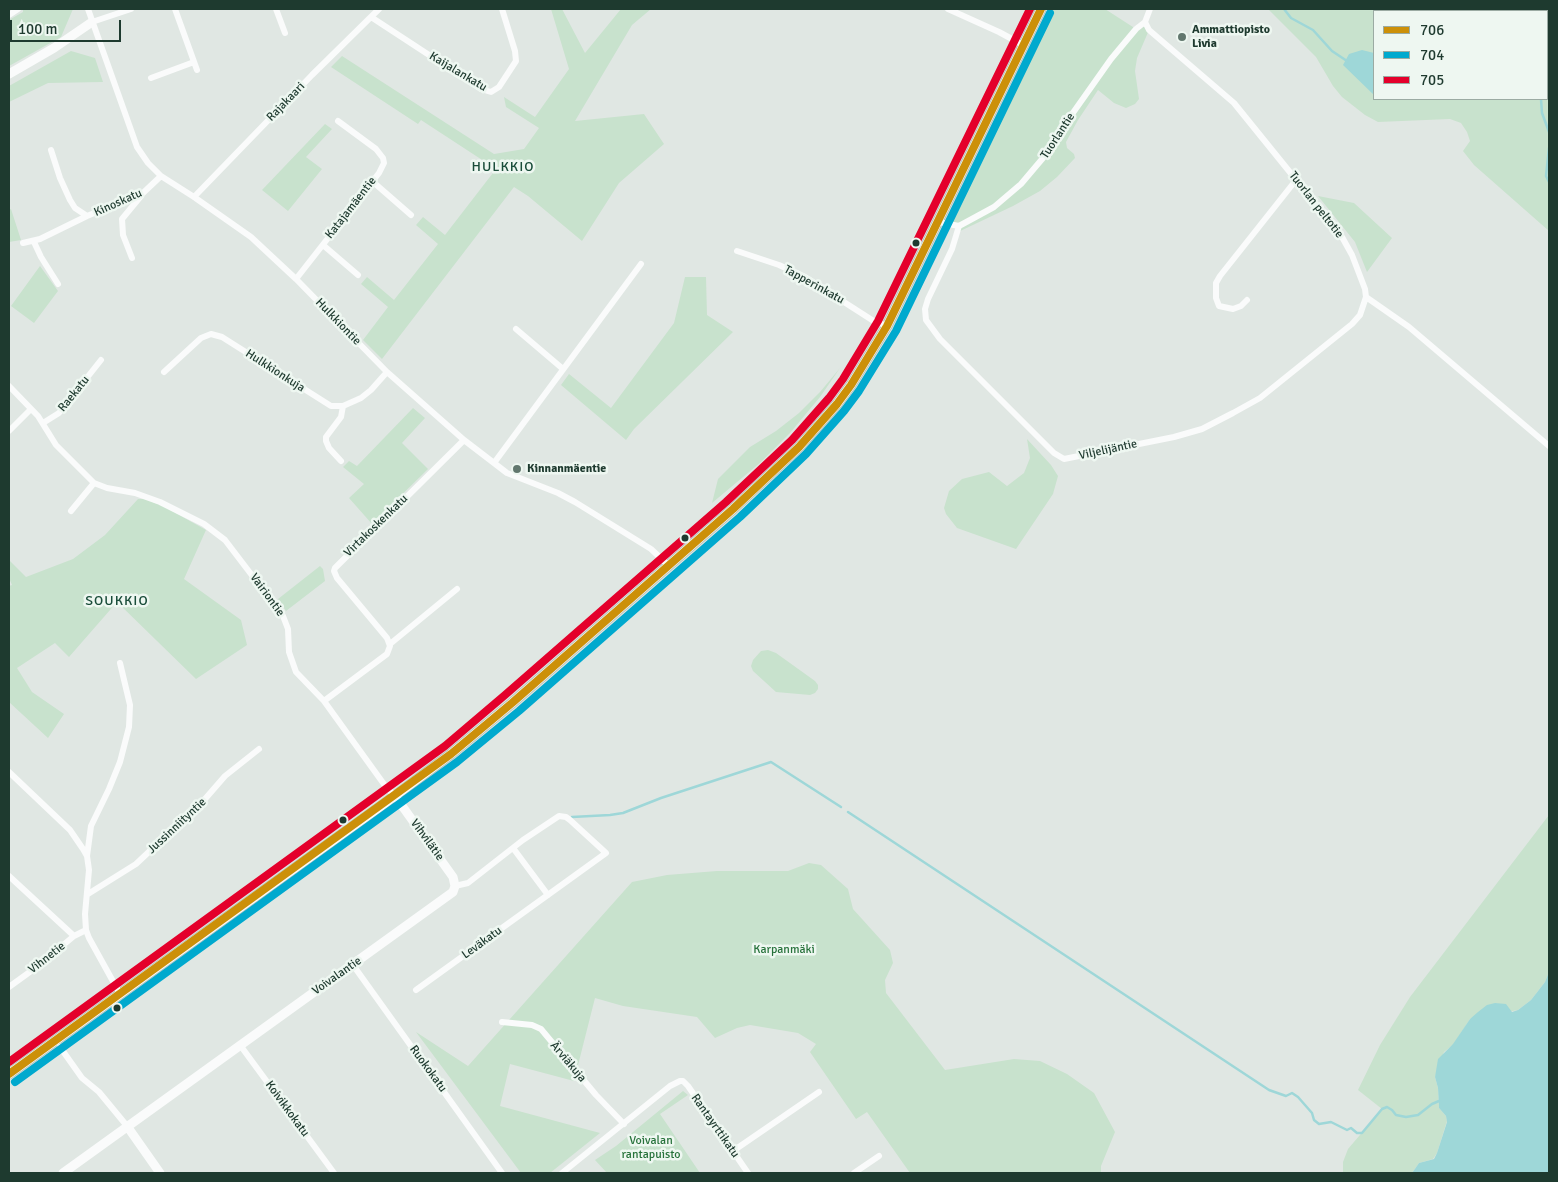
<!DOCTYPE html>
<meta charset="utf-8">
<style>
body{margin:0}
#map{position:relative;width:1558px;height:1182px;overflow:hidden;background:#e0e7e3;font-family:Signika,sans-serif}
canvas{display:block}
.frame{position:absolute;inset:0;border:10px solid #1e3a2f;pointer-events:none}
.legend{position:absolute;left:1373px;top:10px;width:175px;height:90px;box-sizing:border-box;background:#eef7f1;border:1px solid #9baba3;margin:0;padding:6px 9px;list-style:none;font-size:15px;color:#1e3a2f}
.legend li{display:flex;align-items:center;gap:10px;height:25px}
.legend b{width:25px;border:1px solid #9baba3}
.scale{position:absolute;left:10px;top:20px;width:111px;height:22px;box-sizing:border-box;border:2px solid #1e3a2f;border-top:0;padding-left:6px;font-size:15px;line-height:18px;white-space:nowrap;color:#1e3a2f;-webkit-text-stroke:4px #eef7f1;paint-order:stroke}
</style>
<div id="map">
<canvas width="1558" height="1182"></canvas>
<div class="frame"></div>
<ul class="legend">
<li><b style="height:6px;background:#cc9009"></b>706</li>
<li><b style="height:6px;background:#00a9ce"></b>704</li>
<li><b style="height:6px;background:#e4002b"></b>705</li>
</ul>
<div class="scale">100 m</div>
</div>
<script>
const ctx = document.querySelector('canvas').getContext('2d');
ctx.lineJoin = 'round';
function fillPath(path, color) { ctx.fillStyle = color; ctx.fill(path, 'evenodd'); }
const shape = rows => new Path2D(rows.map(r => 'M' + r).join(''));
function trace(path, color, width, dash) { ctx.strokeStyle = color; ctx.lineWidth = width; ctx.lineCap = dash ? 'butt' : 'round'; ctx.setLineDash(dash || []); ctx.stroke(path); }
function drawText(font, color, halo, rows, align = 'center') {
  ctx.font = font + ' Signika,sans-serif'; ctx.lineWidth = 5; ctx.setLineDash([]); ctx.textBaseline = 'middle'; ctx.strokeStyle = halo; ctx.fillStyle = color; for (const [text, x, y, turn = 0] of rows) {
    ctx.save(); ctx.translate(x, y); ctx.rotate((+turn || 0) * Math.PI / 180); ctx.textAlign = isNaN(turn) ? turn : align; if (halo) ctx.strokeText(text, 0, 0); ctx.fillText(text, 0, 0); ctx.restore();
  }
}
fillPath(shape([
 [23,9,73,9,61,37,9,66,9,20,23,12],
 [551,9,562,9,585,53,621,9,651,9,632,25,575,121,644,114,664,144,619,183,582,241,528,196,514,187,382,359,363,340,388,307,361,284,367,277,394,300,438,244,416,225,423,217,445,235,496,169,421,120,418,124,331,67,342,56,494,154,524,149,539,128,506,107,504,97,535,117,569,69],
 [1051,9,1105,9,1136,29,1145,22,1149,30,1137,58,1135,71,1139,99,1135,104,1126,108,1114,103,1098,90,1078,120,1066,142,1067,148,1074,154,1075,158,1057,177,1040,191,1013,206,956,233,959,226,944,223,996,128,1029,53],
 [1268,9,1549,9,1549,231,1474,165,1463,151,1470,141,1467,132,1461,123,1450,119,1378,122,1365,115,1342,97,1333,86,1316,57],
 [1374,11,1547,11,1547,99,1374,99],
 [71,51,95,58,103,82,48,83,9,102,9,86],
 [325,124,332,129,306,157,322,169,288,211,262,190],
 [1318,196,1354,203,1392,238,1367,272,1355,242],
 [11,209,21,240,9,242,9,210],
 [40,266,58,291,34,323,11,306],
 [685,277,706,277,707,315,733,332,634,429,626,440,561,385,569,374,611,408,674,323],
 [840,368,820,397,790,433,761,462,712,503,718,479,750,447,776,431,799,413,820,392],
 [413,408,425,418,402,443,428,469,372,524,349,498,364,484,343,467,349,461,357,466],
 [1027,439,1051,465,1058,476,1053,494,1016,549,957,528,946,514,944,508,949,491,962,479,989,472,1007,486,1024,473,1030,458],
 [138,499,146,499,165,507,206,530,184,579,241,620,247,645,196,679,117,602,69,657,55,643,17,668,32,692,64,714,48,738,9,702,9,586,12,585,9,578,9,560,26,577,73,559,105,535],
 [320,566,323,569,325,581,286,611,278,599],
 [768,650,776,653,815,681,818,685,818,689,815,693,810,695,776,692,753,671,751,666,753,660,761,651],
 [1549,815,1549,972,1545,982,1531,1000,1518,1010,1470,1019,1454,1044,1444,1052,1435,1077,1438,1088,1439,1108,1446,1116,1447,1121,1437,1153,1433,1159,1419,1163,1412,1173,1343,1173,1343,1162,1348,1149,1382,1109,1358,1090,1380,1045,1410,997],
 [809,863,821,865,848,889,853,909,890,950,893,963,885,980,886,993,945,1070,1014,1059,1040,1061,1067,1074,1094,1093,1115,1132,1101,1166,1101,1173,910,1173,867,1112,856,1119,810,1052,816,1044,798,1033,750,1025,737,1028,715,1038,697,1017,623,1006,595,998,574,1081,510,1064,500,1106,600,1133,550,1173,521,1173,416,1032,468,1066,632,882,667,875,717,871,788,871],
 [683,1091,688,1095,660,1114,700,1173,607,1173,595,1160,616,1146]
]), '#c8e2cd');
fillPath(shape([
 [1362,50,1374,53,1374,95,1343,65,1349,54],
 [1549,972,1549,1173,1412,1173,1419,1163,1434,1159,1437,1153,1447,1122,1446,1116,1439,1108,1438,1088,1435,1077,1438,1059,1453,1044,1470,1019,1478,1012,1487,1005,1495,1003,1506,1004,1512,1012,1518,1010,1531,1000,1545,982]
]), '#9ed7d8');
trace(shape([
 [1284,9,1291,18,1313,30,1332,51,1347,61],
 [1541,99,1542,113,1549,132],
 [1549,148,1546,176,1549,182],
 [848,812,1269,1090,1286,1096,1292,1093,1298,1097,1312,1113,1314,1120,1319,1124,1331,1122,1347,1130,1351,1128,1357,1133,1362,1133,1382,1109,1387,1107,1392,1110,1396,1115,1406,1117,1418,1115,1432,1104,1439,1101],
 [572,817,610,815,623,813,661,798,771,762,841,807]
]), '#9ed7d8', 2.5);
const secondary = shape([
 [9,1074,395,796,451,754,512,703,733,509,799,447,837,404,851,385,887,326,1041,9]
]);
trace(secondary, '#b9c4be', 11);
trace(shape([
 [88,9,137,147,148,163,161,176,194,197,251,237,296,279,387,372,464,440,494,463,507,473,558,493,575,502,651,549,668,565],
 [175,9,197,70],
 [276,9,285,33],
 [948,9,999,32,1023,45],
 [1507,9,1514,11],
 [9,15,18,9],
 [371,17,481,89,491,92,499,87,516,61,515,51,502,9],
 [92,22,131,9],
 [1145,22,1149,30,1234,103,1331,223,1342,237,1352,255,1365,289,1366,297,1409,327,1549,446],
 [1547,23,1549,24],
 [151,78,194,62],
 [51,150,60,178,70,200,75,208,87,216,143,193,161,176],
 [372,181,411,215],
 [194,197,312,75,379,9],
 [938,222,959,226,994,207,1021,184,1043,158,1070,117,1111,59,1136,29,1145,22,1150,9],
 [959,226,952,249,928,299,925,309,926,320,940,339,1054,453,1064,459,1174,437,1202,429,1233,413,1260,398,1352,324,1360,315,1366,297],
 [34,242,41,257,58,284],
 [23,243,40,239,87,216],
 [323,245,358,275],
 [737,251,779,265,805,277,872,320,887,326],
 [132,258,123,235,122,219,141,196],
 [296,279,379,173,384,163,383,158,376,149,338,121],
 [1247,300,1241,306,1233,309,1219,306,1216,298,1216,283,1220,276,1296,180],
 [516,329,563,369],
 [164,372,201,338,211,334,222,337,331,406,343,406,361,398,371,390,387,372],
 [9,386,38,416,56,445,94,483,107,488,135,493,160,502,204,524,225,540,283,616,288,629,289,652,296,672,324,701,386,787,395,796],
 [43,423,59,413,101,360],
 [9,431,31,409],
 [341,461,329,448,326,441,326,437,341,417,343,406],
 [494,463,641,264],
 [71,511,94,483],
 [390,644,457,589],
 [324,701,387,654,390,646,387,638,337,578,334,571,335,568,464,440],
 [9,772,70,830,83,849,87,856,89,870,85,914,86,930,89,938,120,994],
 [513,848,548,895],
 [87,856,91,826,109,789,120,762,129,727,130,705,120,663],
 [9,876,74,936],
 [88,894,136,864,205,799,225,776,259,749],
 [353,965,502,1173],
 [9,987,38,966,74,936,86,930],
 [416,990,606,853,570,820,566,817,559,816,523,840,468,883,455,886],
 [502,1022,532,1025,541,1029,596,1095,624,1124],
 [240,1045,334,1173],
 [60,1047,82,1078,99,1092,127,1126],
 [733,1151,819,1092],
 [562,1173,670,1086,680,1081,683,1081,688,1086,748,1173],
 [854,1173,879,1156]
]), '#fafbfb', 6);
trace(shape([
 [9,74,54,48,92,22],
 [127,1126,160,1173],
 [63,1173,453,892,455,886,453,877,395,796]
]), '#fafbfb', 9);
trace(secondary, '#fafbfb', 9);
trace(shape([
 [9,1074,451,754,512,703,733,509,799,447,837,404,851,385,887,326,1041,9]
]), '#cc9009', 8);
trace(shape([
 [15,1082,457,762,519,711,740,517,806,454,844,411,859,391,896,331,1050,13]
]), '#00a9ce', 8);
trace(shape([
 [9,1062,445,746,505,695,726,502,792,440,829,398,843,379,878,321,1030,9]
]), '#e4002b', 8);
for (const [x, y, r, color] of [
 [1182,37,5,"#62776e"],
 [916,243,4.5,"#1e3a2f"],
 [517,469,5,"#62776e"],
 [685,538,4.5,"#1e3a2f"],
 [343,820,4.5,"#1e3a2f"],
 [117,1008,4.5,"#1e3a2f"]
]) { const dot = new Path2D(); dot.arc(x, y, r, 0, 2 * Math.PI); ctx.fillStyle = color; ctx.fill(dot); trace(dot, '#eef7f1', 2); }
drawText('bold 12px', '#1e3a2f', '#eef7f1', [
 ["Ammattiopisto",1192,30],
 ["Livia",1192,44],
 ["Kinnanmäentie",527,469]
], 'left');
drawText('12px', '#1e3a2f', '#eef7f1', [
 ["Kaijalankatu",458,72,31],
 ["Rajakaari",286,102,-46],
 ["Tuorlantie",1058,136,-57],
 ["Kinoskatu",118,203,-24],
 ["Tuorlan peltotie",1316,205,52],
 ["Katajamäentie",351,208,-52],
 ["Tapperinkatu",814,285,29],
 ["Hulkkiontie",338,322,46],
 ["Hulkkionkuja",275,371,33],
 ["Raekatu",74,394,-51],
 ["Viljelijäntie",1108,450,-12],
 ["Virtakoskenkatu",376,526,-44],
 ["Vairiontie",267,595,54],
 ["Jussinniityntie",177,826,-43],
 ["Vihvilätie",427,840,54],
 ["Leväkatu",482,943,-36],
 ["Vihnetie",47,958,-38],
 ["Voivalantie",337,976,-35],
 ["Ärviäkuja",568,1062,50],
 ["Ruokokatu",428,1069,54],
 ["Koivikkokatu",287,1109,54],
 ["Rantayrttikatu",715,1126,55]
]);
drawText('12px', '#27723b', '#eef7f1', [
 ["Karpanmäki",784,950],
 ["Voivalan",651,1141],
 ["rantapuisto",651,1155]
]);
ctx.letterSpacing = '1px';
drawText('14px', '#1a4d3a', '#eef7f1', [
 ["HULKKIO",503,167],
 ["SOUKKIO",117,601]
]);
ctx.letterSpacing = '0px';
</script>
